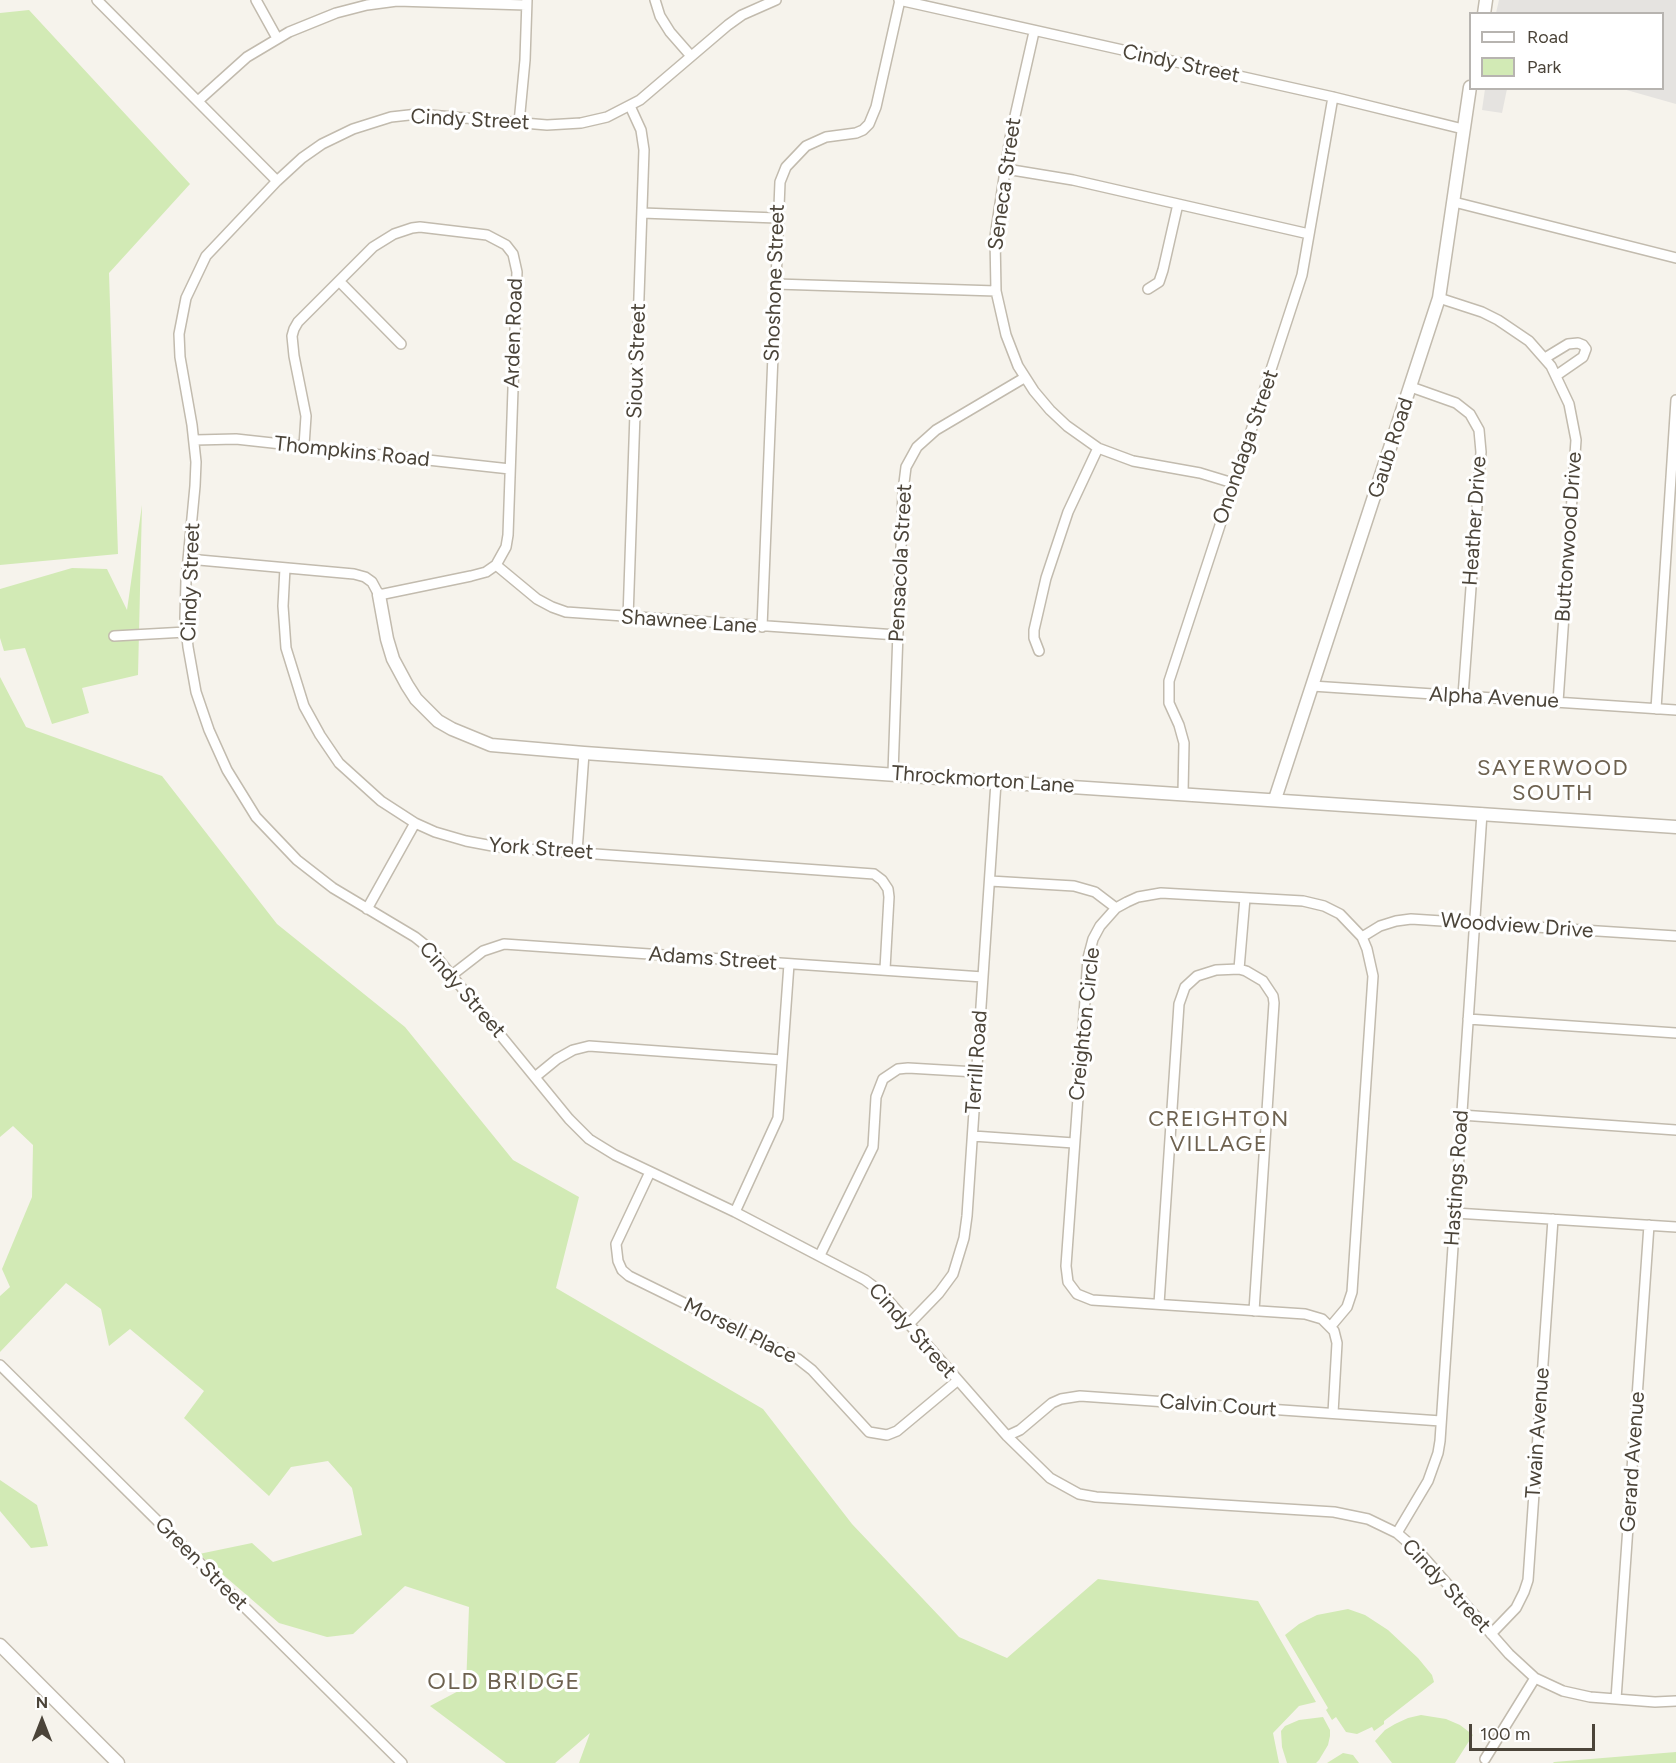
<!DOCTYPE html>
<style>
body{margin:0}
#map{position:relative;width:1676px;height:1763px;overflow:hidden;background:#f6f3ec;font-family:Figtree,sans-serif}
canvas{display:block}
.legend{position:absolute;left:1469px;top:12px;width:195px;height:78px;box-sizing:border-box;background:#fff;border:2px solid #b7b4b0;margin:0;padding:8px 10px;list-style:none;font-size:18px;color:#4b4439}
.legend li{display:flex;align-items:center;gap:12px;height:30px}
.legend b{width:30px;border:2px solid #b7b4b0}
.north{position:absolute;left:12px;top:1691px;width:60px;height:60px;-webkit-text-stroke:4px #fff;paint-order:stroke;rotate:0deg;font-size:16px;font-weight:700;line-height:24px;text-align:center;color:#4b4439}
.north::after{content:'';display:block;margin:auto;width:21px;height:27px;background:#4b4439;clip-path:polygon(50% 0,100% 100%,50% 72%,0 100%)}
.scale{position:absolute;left:1469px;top:1724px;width:126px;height:27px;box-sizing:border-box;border:3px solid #4b4439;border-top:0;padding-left:8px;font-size:18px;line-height:21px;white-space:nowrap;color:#4b4439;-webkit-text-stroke:4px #fff;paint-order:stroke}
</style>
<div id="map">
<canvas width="1676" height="1763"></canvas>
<ul class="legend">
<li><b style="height:8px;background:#fff"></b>Road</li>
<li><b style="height:16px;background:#d2eab5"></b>Park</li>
</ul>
<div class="north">N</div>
<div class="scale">100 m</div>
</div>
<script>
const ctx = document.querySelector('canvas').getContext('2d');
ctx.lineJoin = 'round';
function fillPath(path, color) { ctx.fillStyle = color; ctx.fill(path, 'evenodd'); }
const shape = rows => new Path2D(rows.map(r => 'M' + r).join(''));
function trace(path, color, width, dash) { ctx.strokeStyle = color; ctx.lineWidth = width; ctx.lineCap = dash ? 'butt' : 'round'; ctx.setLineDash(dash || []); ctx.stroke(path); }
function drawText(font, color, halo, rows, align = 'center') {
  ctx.font = font + ' Figtree,sans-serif'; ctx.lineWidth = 6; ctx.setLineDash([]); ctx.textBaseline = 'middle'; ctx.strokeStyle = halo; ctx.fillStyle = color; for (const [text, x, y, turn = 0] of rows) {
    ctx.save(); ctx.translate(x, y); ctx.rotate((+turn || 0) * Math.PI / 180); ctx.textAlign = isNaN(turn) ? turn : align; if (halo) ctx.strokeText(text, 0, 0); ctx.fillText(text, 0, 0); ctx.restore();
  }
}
fillPath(shape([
 [29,10,190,184,109,273,118,554,0,565,0,13],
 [142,505,138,675,82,688,89,713,52,724,25,648,4,651,0,638,0,589,72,568,107,569,127,610],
 [0,677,26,727,162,776,277,924,405,1027,513,1160,579,1197,556,1288,763,1409,852,1524,959,1637,1007,1658,1098,1579,1258,1601,1316,1702,1299,1706,1273,1733,1279,1763,579,1763,590,1733,555,1763,506,1763,430,1706,466,1687,469,1607,405,1586,353,1634,327,1637,279,1623,199,1554,252,1543,273,1562,362,1535,352,1488,328,1461,291,1467,269,1496,184,1418,204,1391,130,1329,109,1346,101,1309,66,1283,0,1352,0,1296,10,1287,2,1269,32,1197,33,1145,13,1126,0,1137],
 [0,1480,37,1505,48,1546,31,1548,0,1511],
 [1348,1609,1365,1615,1388,1630,1418,1658,1432,1675,1434,1682,1384,1721,1384,1724,1374,1731,1372,1727,1357,1734,1346,1732,1336,1717,1332,1720,1326,1710,1328,1708,1285,1635,1299,1624,1317,1615],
 [1421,1715,1446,1719,1460,1725,1473,1735,1455,1763,1392,1763,1375,1741,1385,1730,1395,1724,1408,1718],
 [1323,1717,1330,1730,1330,1736,1328,1745,1319,1760,1316,1763,1287,1763,1282,1747,1281,1731,1285,1726,1299,1720],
 [1676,1752,1676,1763,1553,1763,1554,1762],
 [1343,1753,1353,1755,1359,1763,1327,1763]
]), '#d2eab5');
fillPath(shape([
 [1499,0,1676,0,1676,104,1623,89,1662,88,1662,14,1496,13],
 [1485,89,1507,89,1502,113,1482,110]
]), '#e5e3e0');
const minor = shape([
 [97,0,277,181],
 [256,0,277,38],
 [655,0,660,16,670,32,691,56],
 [776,0,742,15,728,25,640,100,607,117,581,123,547,125,418,114,391,117,353,129,322,144,302,158,277,181,206,256,186,298,179,334,180,357,192,425,196,462,195,486,186,581,185,618,188,647,196,692,209,730,227,770,256,817,297,860,333,888,415,937,430,949,569,1119,589,1139,615,1155,735,1212,865,1280,880,1291,1007,1436,1050,1478,1079,1494,1096,1497,1334,1512,1368,1519,1397,1533,1420,1553,1509,1654,1535,1678,1563,1691,1590,1697,1655,1702,1676,1701],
 [899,0,1333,97,1463,129],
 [1034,32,1010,138,995,237,996,291,1006,335,1018,366,1034,391,1050,410,1067,426,1098,448,1133,461,1200,473,1233,483],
 [198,101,247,57,289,32,336,13,367,5,397,1,526,5],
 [519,123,525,60,527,0],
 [1006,169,1073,180,1309,234],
 [1454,202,1676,258],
 [642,213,777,218],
 [339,281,401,344],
 [776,284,996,291],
 [1148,289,1159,282,1163,270,1178,204],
 [1439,298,1482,312,1498,320,1529,341,1551,366,1569,404,1576,440,1558,702],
 [1545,358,1568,344,1578,343,1583,345,1586,349,1583,357,1557,375],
 [1411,387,1456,403,1470,414,1479,430,1481,452,1463,696],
 [195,440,236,439,510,469],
 [188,559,354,574,365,577,372,582,379,595,471,576,486,572,496,565,506,547,508,535,517,272,513,254,506,245,487,235,420,227,412,228,394,234,373,247,298,322,294,329,292,336,294,356,306,416,304,446],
 [496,565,537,599,552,607,566,612,897,635],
 [285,568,283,606,286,648,304,706,320,735,339,763,381,801,415,823,435,832,466,841,498,847,874,874,882,880,888,889,889,897,885,969],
 [628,618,644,150,641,130,630,106],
 [762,627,780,182,786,167,806,146,826,137,856,133,863,130,869,124,876,107,900,0],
 [114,636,186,632],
 [1039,651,1034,638,1034,630,1046,578,1068,512,1098,448],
 [1312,686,1676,710],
 [1656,709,1676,400],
 [893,773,903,491,906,467,917,447,936,430,1024,378],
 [1183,793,1184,743,1179,725,1169,703,1169,681,1302,275,1333,97],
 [577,852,584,753],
 [990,881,1074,886,1095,892,1116,908],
 [367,909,415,823],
 [1362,937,1380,926,1396,921,1411,919,1676,936],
 [1239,969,1245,898],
 [452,975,483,951,504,944,983,977],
 [1468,1019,1676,1033],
 [535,1077,557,1059,573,1050,589,1046,782,1060],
 [1461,1115,1676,1130],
 [973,1136,1074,1143],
 [650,1172,616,1244,618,1261,622,1270,629,1276,798,1359,812,1370,869,1432,887,1435,897,1431,957,1381],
 [735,1212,778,1118,789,964],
 [1455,1213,1676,1227],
 [820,1255,873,1147,876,1097,883,1079,898,1069,908,1068,976,1072],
 [1159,1304,1179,1004,1185,987,1197,976,1216,970,1239,969,1246,971,1263,981,1273,996,1274,1003,1254,1311],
 [909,1324,939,1293,953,1274,964,1238,967,1216,996,782],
 [1331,1326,1347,1307,1352,1292,1373,976,1367,949,1362,937,1340,914,1324,906,1303,901,1161,893,1138,897,1127,902,1116,908,1100,926,1093,939,1088,958,1066,1266,1068,1282,1077,1294,1092,1300,1305,1314,1322,1319,1334,1331,1337,1343,1333,1413],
 [0,1365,402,1763],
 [1007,1436,1020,1430,1052,1403,1061,1399,1080,1396,1441,1421],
 [1397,1533,1428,1481,1438,1453,1440,1441,1482,813],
 [1491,1634,1516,1608,1524,1592,1528,1580,1553,1219],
 [1616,1699,1649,1225],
 [1485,1759,1535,1678]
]);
const tertiary = shape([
 [1484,14,1486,0],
 [379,595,387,639,393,659,407,685,416,699,438,721,452,729,491,745,584,753,996,782,1676,827],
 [1275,799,1439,298,1470,87],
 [0,1645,118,1763]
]);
trace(minor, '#c2bbae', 12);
trace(tertiary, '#c2bbae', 15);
trace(minor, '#fff', 9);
trace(tertiary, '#fff', 12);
drawText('21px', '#4b4439', '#fff', [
 ["Cindy Street",1181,64,12],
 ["Cindy Street",470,120,3],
 ["Seneca Street",1005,184,-82],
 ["Shoshone Street",775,283,-88],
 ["Arden Road",514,333,-88],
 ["Sioux Street",637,361,-88],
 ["Onondaga Street",1246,447,-71],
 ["Gaub Road",1391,448,-72],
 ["Thompkins Road",352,452,6],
 ["Heather Drive",1475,521,-86],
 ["Buttonwood Drive",1569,537,-86],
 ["Pensacola Street",901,563,-87],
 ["Cindy Street",191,582,-88],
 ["Shawnee Lane",689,622,4],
 ["Alpha Avenue",1494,698,3],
 ["Throckmorton Lane",983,780,4],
 ["York Street",541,849,4],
 ["Woodview Drive",1517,926,4],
 ["Adams Street",713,959,4],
 ["Cindy Street",462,990,49],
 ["Creighton Circle",1085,1024,-84],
 ["Terrill Road",977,1062,-86],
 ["Hastings Road",1457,1178,-86],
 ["Morsell Place",740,1331,26],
 ["Cindy Street",912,1331,48],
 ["Calvin Court",1218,1406,4],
 ["Twain Avenue",1538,1433,-86],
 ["Gerard Avenue",1633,1462,-86],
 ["Green Street",201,1564,45],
 ["Cindy Street",1446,1586,47]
]);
ctx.letterSpacing = '1.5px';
drawText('22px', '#6e6250', '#fff', [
 ["SAYERWOOD",1553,769],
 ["SOUTH",1553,794],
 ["CREIGHTON",1219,1120],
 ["VILLAGE",1219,1145]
]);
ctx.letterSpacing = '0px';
ctx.letterSpacing = '1.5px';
drawText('24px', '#6e6250', '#fff', [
 ["OLD BRIDGE",504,1682]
]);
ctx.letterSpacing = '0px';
</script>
